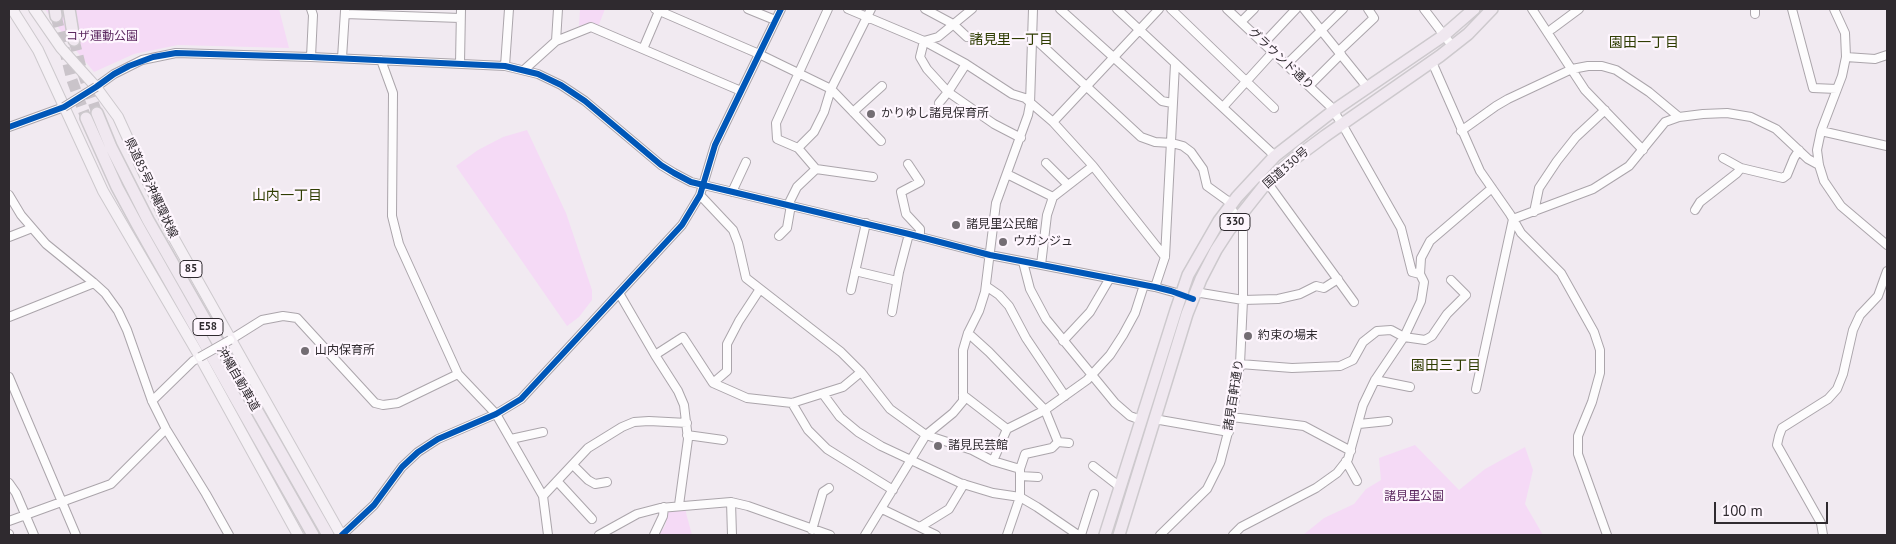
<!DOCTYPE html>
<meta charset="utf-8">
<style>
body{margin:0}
#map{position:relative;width:1896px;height:544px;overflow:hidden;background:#f1eaf1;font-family:"PT Sans",sans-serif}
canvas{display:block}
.frame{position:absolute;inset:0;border:10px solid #2f2a2f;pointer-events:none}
.scale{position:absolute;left:1714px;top:502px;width:114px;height:22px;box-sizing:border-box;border:2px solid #2f2a2f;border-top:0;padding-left:6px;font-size:15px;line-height:18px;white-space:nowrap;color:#2f2a2f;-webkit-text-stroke:4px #fef6fe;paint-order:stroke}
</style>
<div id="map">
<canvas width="1896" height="544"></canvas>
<div class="frame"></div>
<div class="scale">100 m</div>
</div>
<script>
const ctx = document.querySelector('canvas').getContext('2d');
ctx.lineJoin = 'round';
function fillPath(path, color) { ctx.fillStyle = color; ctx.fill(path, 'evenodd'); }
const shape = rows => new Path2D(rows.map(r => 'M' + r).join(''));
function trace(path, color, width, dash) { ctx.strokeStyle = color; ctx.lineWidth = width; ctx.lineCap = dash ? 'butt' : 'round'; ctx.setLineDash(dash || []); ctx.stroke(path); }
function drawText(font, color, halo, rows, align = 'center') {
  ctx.font = font + ' "PT Sans","Noto Sans JP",sans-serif'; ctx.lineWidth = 4.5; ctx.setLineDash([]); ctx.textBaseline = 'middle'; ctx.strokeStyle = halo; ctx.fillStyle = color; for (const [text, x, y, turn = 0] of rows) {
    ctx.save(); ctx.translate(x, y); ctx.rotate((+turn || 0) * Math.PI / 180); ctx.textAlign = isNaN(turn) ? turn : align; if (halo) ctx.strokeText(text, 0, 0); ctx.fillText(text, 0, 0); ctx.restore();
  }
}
fillPath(shape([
 [45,9,279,9,289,48,178,45,134,54,94,72,69,42],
 [580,9,605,9,598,27,589,23,579,26],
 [527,130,566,213,592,290,592,300,579,317,567,326,456,166,478,150,503,137],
 [1415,445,1459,490,1485,469,1525,447,1533,470,1525,504,1543,535,1303,535,1324,518,1354,504,1366,489,1381,480,1379,458],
 [686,505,686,513,692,535,659,535,665,526,668,514,667,506]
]), '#f5daf6');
trace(shape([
 [56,16,72,80,86,118],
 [74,40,81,68,97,113]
]), '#cac4ca', 11, [11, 5.5]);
const minor = shape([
 [655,9,759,54,831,89,881,141],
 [748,9,775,20],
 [871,9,867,17,924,41,966,64,1012,94,1025,98,1053,122,1093,166,1165,257],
 [925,9,953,24,967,37],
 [1060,9,1162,101,1172,103],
 [1117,9,1275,156],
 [1171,9,1274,108],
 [1227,9,1330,106,1342,124,1401,228,1412,272,1420,274],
 [1304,9,1367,87],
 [1424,9,1453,47],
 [1532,9,1585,90,1643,150],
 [1755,9,1755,14],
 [1792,9,1813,88,1837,89],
 [1834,9,1845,33,1846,57,1842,76,1821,131,1817,150,1819,165,1824,181,1841,206,1887,245],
 [345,14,460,18],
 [1241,22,1254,9],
 [1552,29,1579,9],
 [1032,36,1141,137,1155,142,1172,143,1183,146,1191,152,1203,169,1207,186,1232,204],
 [556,41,558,9],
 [924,41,920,57,927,69,948,92,994,124,1021,138],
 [924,41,938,37,972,9],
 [1264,43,1296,9],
 [643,49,660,9],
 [1339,51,1374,18,1368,9],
 [311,57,313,15,311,9],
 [1846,57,1875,59,1887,55],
 [342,58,345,11],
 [381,60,393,93,392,216,399,244,458,374,496,414,543,496,548,535],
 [1432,62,1480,171,1510,214,1521,233,1561,273,1594,332,1600,350,1600,373,1592,402,1578,436,1578,454,1607,535],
 [460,63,461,9],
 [1287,64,1343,9],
 [505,66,509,9],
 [525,69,556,41,591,27,741,91],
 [1309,86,1341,54],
 [96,87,114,74,142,60,176,53,311,57,505,66,538,74,561,85,585,101,661,165,674,173,691,182,909,234,990,255,1155,287,1184,295],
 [939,103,948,92,966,64],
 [1223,107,1273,52],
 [853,112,882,86],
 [1053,122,1159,9],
 [9,127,64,107],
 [1461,131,1496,106,1508,99,1572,69,1588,66,1602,66,1616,70,1649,92,1679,117],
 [1821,131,1887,146],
 [798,148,777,139,776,123,828,9],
 [1723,158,1741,168,1783,178,1787,175,1794,158,1799,150],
 [1046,163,1068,185],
 [908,164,920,182,901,192,906,214,920,229,920,237],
 [816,169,873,177],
 [1007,174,1053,197],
 [1267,182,1354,302],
 [732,192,746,162],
 [9,195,21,215,46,244,94,283,105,293,118,311,127,330,152,401,166,429,206,494,229,535],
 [700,195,733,230,738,243,746,278,841,352,861,372,890,409,926,435,972,450,993,461,1020,469],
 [788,205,797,187,816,169,798,148,814,132,824,112,831,89,867,17,848,9],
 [1695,210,1700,202,1737,173,1741,168],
 [1534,212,1539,188,1557,161,1576,137,1605,110],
 [1513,219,1593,189,1629,166,1665,122,1679,117,1703,114,1727,113,1751,117,1776,129,1808,159,1819,165],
 [779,236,787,228,791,205],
 [9,237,32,228],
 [1023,262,1030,289,1046,319,1115,403,1130,416,1141,420],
 [1041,265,1047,215,1053,197,1093,166],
 [855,271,897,281],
 [986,286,999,295,1009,306,1026,338,1065,396],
 [1155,287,1165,257,1175,64],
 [851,290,866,223],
 [1195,292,1243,300,1278,299,1300,294,1316,286,1324,288,1338,279],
 [619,293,655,355,683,337,713,383,747,398,792,403,843,387,861,372],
 [892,312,899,272,909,234],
 [9,317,94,283],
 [968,333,989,352,1045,410,1058,442,1052,448,1025,454,1020,469,1020,497,1007,535],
 [230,340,262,320,283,316,297,318,375,403,383,405,398,403,458,374],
 [1063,341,1090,312,1110,278],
 [655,355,678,391,684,405,688,439,679,505],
 [1240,364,1292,368,1340,366,1353,360,1363,342,1377,331,1391,330,1404,337,1425,340,1432,336,1447,314,1466,295,1451,280],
 [9,377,76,535],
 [1375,380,1410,387],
 [713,383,727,371,727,344,739,321,760,289],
 [1476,389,1513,219],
 [823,394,840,417,858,432,881,446,960,483,993,493,1020,497,1037,507,1078,535],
 [963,395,1007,429,993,461],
 [152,401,193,361,200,357],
 [792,403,808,430,827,449,893,490],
 [1232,417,1304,426,1351,451],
 [1154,419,1229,432],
 [1359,424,1388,421],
 [1007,429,1045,410,1087,380,1110,355,1123,335,1135,313,1144,285],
 [687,435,723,440],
 [511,439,543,432],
 [1058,442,1069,443],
 [1346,461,1357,481],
 [573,465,588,480,595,484,607,482],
 [1093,466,1120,487],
 [1020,476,1038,477],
 [557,481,592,519],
 [9,483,16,493,34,535],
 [543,496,588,448,622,427,634,422,649,421,687,423],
 [731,502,732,535],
 [882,509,936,535],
 [9,521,111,484,166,429],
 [920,527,949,509,964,484],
 [812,530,823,492,829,488],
 [9,534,9,535],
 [342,535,374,505,402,467,418,452,438,439,496,414,521,399,682,225,700,195,715,145,781,9],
 [599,535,637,514,660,508,731,502,748,506,830,535],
 [654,535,663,516,664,507],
 [865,535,926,435,953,413,963,401,963,350,968,333,979,311,985,292,996,203,1028,115,1030,104,1033,9],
 [1081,535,1094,494],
 [1160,535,1207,489,1220,463,1232,417,1240,364,1243,300,1243,223,1229,207],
 [1233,535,1241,527,1316,488,1337,473,1348,459,1363,405,1375,380,1404,337,1421,301,1424,282,1420,274,1421,258,1430,241,1492,188],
 [1823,535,1821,523,1777,445,1779,436,1782,428,1828,399,1837,389,1843,374,1853,330,1860,315,1878,296,1887,271]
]);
const major = shape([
 [12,9,38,50,103,191,200,357,298,535],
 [34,9,61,48,96,87,118,117,172,235,341,535]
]);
const highway = shape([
 [55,9,56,16],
 [69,9,74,40],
 [97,113,111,147,148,220,328,535],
 [86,118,117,187,138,226,313,535],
 [1105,535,1176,310,1188,275,1219,221,1237,197,1275,156,1333,111,1443,36,1474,9],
 [1119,535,1187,314,1201,279,1216,250,1229,230,1267,182,1294,159,1325,136,1440,56,1468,34,1492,9]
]);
trace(minor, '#aba5ab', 10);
trace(major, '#cdc9cd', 12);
trace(highway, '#cdc9cd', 14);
trace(minor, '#fdfcfd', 8);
trace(major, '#f5f0f5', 10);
trace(highway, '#f0e8f0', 11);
const minorBridge = shape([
 [64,107,96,87],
 [200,357,230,340]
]);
trace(minorBridge, '#aba5ab', 10, []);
trace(minorBridge, '#fdfcfd', 8);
trace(shape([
 [9,127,64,107,96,87,114,74,129,66,153,57,176,53,311,57,505,66,538,74,561,85,585,101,661,165,674,173,691,182,909,234,990,255,1155,287,1171,291,1193,299],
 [342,535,374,505,402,467,418,452,438,439,496,414,521,399,682,225,700,195,715,145,781,9]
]), '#0057b8', 6);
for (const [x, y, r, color] of [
 [871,114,5,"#736d73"],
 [956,225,5,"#736d73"],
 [1003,242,5,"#736d73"],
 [1248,336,5,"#736d73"],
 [305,351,5,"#736d73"],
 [938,446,5,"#736d73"]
]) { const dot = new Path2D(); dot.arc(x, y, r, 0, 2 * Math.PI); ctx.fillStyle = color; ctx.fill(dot); trace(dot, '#fef6fe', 2); }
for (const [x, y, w] of [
 [1235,222,30],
 [191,269,22],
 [208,327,30]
]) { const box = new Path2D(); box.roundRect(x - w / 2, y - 8.5, w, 17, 4); ctx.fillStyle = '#fef6fe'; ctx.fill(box); trace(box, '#2f2a2f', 1); }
drawText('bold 11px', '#2f2a2f', null, [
 ["330",1235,222],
 ["85",191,269],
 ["E58",208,327]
]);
drawText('12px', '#5c2860', '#fef6fe', [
 ["コザ運動公園",102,37],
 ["諸見里公園",1414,497]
]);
drawText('12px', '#2f2a2f', '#fef6fe', [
 ["グラウンド通り",1281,59,43],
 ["国道330号",1286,168,-41],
 ["県道85号沖縄環状線",151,188,65],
 ["沖縄自動車道",238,379,60],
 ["諸見百軒通り",1234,395,-81]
]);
drawText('12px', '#2f2a2f', '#fef6fe', [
 ["かりゆし諸見保育所",881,114],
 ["諸見里公民館",966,225],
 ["ウガンジュ",1013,242],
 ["約束の場末",1258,336],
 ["山内保育所",315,351],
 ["諸見民芸館",948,446]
], 'left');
drawText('14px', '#2f3d02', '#fef6fe', [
 ["諸見里一丁目",1011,40],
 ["園田一丁目",1644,43],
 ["山内一丁目",287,196],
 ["園田三丁目",1446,366]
]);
</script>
